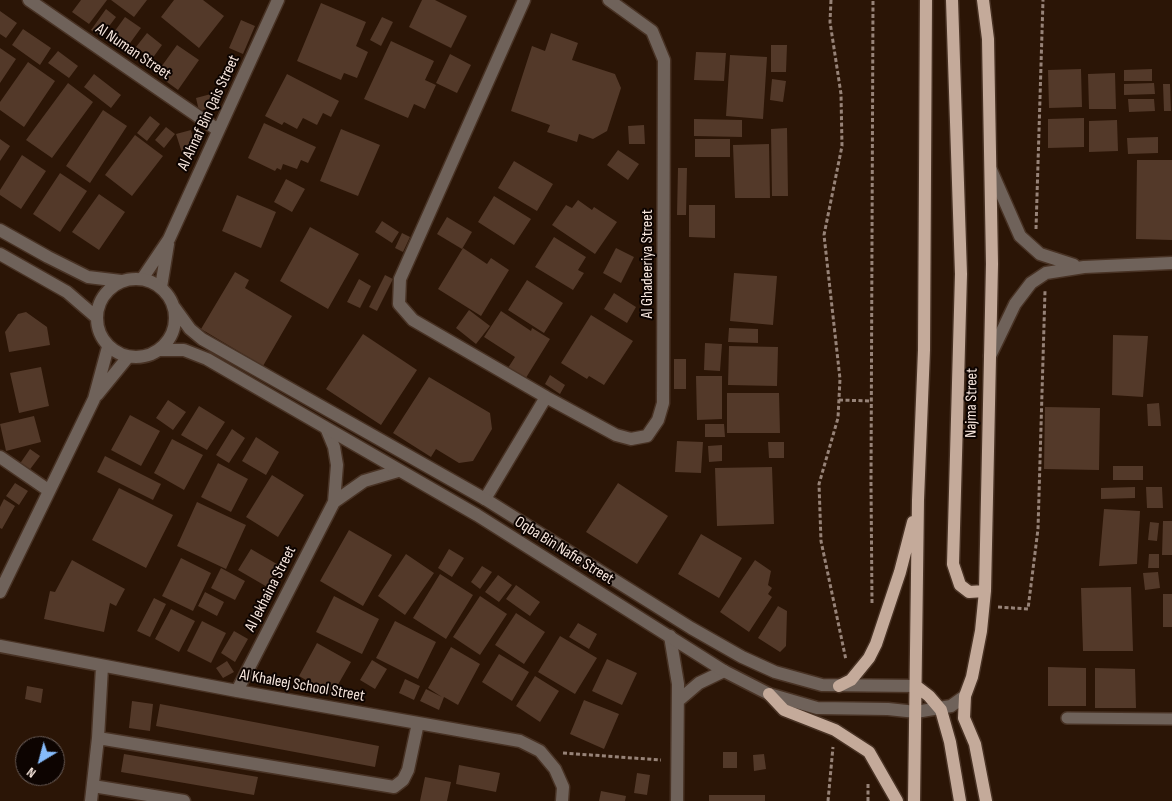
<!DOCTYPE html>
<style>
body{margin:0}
#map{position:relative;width:1172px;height:801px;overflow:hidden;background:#2b1506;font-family:"Sofia Sans Condensed",sans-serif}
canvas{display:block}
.north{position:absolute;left:15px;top:736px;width:50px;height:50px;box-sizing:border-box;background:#0d0401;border:1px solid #6b5e59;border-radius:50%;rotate:217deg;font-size:14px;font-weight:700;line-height:20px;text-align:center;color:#f7e6dd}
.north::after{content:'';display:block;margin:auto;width:18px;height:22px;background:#86bbfb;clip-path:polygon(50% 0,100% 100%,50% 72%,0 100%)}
</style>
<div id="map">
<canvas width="1172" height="801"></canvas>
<div class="north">N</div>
</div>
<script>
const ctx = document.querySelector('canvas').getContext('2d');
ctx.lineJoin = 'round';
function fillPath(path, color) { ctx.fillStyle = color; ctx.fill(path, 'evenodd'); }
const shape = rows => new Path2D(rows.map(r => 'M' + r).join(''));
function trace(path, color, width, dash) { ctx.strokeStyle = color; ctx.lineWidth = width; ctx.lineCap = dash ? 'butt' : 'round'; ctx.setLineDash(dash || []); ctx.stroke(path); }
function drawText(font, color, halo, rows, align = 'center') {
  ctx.font = font + ' "Sofia Sans Condensed",sans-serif'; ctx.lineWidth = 4; ctx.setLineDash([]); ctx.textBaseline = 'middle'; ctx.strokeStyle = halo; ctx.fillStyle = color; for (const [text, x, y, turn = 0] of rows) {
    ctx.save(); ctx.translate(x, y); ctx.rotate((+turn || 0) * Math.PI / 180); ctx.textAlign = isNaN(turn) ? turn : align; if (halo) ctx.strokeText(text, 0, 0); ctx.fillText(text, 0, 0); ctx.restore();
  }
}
fillPath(shape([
 [81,0,107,0,89,24,72,12],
 [111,0,147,0,134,17],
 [174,0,203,0,224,16,199,48,161,17],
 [422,0,435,0,467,16,451,48,409,27],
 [321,3,366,22,356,46,368,52,357,78,344,73,341,80,297,61],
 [106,9,116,17,101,37,91,30],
 [0,11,17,23,6,38,0,34],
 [125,17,141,28,125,50,109,39],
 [382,17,393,22,381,46,370,40],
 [241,20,255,26,243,54,229,48],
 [23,29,51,48,40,65,12,45],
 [147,33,162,45,152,59,136,47],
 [551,33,578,43,572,60,615,74,621,88,607,131,593,139,579,134,577,142,547,132,550,125,511,111,532,46,545,51],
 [391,41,434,61,425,80,436,85,425,109,414,104,408,118,364,99],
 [177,45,199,60,178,90,156,74],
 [771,45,787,45,786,72,771,72],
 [0,48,16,59,0,83],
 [58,51,78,66,69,78,48,63],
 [696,52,726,53,724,81,694,80],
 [450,54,471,65,457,93,436,83],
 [730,55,767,57,763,119,726,116],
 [28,62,55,81,24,127,0,110,0,102],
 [1081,69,1082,107,1049,108,1048,70],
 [1152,69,1152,81,1124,81,1124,70],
 [1115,73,1116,109,1089,109,1088,74],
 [94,74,121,95,111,108,84,87],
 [287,74,339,101,331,117,323,113,317,125,303,118,297,129,284,122,282,125,265,116],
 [772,79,786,81,783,102,770,100],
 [68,83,93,102,52,158,26,140],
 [1154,83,1155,94,1124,95,1124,84],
 [1163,84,1170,84,1171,111,1164,111],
 [211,94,214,107,199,111,196,98],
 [1128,99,1154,99,1155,111,1129,112],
 [103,110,127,126,90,183,66,166],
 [150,116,160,124,147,141,137,133],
 [1084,118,1084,147,1048,148,1048,119],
 [694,119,742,120,742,137,694,136],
 [1117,120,1118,151,1089,152,1089,121],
 [264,123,316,147,308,163,301,160,297,169,283,164,281,170,277,168,275,171,248,158],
 [644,125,645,144,629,144,628,126],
 [166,127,175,134,164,148,155,140],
 [787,128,788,196,772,196,771,129],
 [341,129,380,145,358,196,320,181],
 [191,130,197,152,183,156,176,134],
 [135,135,163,156,132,196,105,175],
 [1158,137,1158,153,1128,154,1127,138],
 [0,139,10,146,0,161],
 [695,139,730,139,730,157,695,157],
 [769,144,770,198,735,198,733,145],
 [618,150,639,164,628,180,607,165],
 [22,155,46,171,21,209,0,195,0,190],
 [1137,160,1172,160,1172,240,1136,239],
 [514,161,553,184,537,211,498,188],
 [678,168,687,168,686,215,677,215],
 [60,173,87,191,60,232,33,214],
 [286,179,305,189,292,212,274,202],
 [99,194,125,212,99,250,72,232],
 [237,195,276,212,261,248,222,231],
 [494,196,531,219,514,245,478,222],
 [578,200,592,210,594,207,617,222,595,254,552,225,566,205,572,208],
 [689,205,715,205,715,238,689,237],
 [447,217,472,232,462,249,437,234],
 [382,221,399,232,392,243,375,232],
 [310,227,359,254,328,309,280,281],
 [402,233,410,237,403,252,395,248],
 [554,237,586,257,578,270,584,273,573,290,535,267],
 [463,248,487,264,491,258,509,270,481,316,438,289],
 [616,248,634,257,621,283,603,273],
 [235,272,249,280,245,288,292,316,263,366,201,329],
 [734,273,777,276,773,325,730,321],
 [385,275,393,279,377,311,369,307],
 [359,279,371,286,360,308,347,302],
 [527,280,563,303,544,333,508,310],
 [614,293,636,307,627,323,604,309],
 [469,310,490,326,476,344,456,328],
 [501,311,531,331,532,328,550,339,524,381,506,371,515,357,484,337],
 [26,312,47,327,50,345,9,352,5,332,18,314],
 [591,315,633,341,604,385,589,376,587,379,561,363],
 [729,328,758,329,758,343,728,342],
 [363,334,417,370,381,425,326,389],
 [1113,335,1148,336,1143,397,1112,395],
 [705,343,722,344,720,371,704,370],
 [729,346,778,347,777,386,728,385],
 [674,359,686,359,686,389,674,389],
 [41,367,49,406,19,413,10,373],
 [550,375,565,385,560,394,545,384],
 [696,376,722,376,722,419,697,420],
 [429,377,490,413,492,429,473,461,459,463,436,449,431,457,393,433],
 [727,393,779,393,780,433,727,433],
 [168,400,186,412,173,430,156,418],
 [1159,403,1161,426,1148,426,1147,404],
 [199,406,225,422,207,450,181,435],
 [1045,407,1100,408,1099,470,1044,469],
 [130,415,160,431,141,466,111,450],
 [34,416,41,442,6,451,0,424],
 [705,424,724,424,725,437,705,437],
 [232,429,245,438,229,463,216,455],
 [256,437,279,452,266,475,242,461],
 [172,439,203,455,184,490,154,473],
 [677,441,703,442,701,473,675,472],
 [768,442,784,442,784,458,769,458],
 [722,445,722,461,709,462,708,446],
 [30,449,40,456,28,472,19,465],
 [105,456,161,484,153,500,97,472],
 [218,463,248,479,231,512,201,497],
 [1113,466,1143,466,1143,480,1113,480],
 [772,467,774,524,717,526,715,468],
 [272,475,304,495,278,537,246,517],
 [15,483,28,491,19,505,6,496],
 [618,483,668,516,637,564,586,532],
 [1135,487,1135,498,1101,499,1101,488],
 [1146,487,1162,487,1163,508,1147,508],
 [119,488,173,515,146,568,92,540],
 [4,499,15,506,2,529,0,528,0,507],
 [197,502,246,525,226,569,177,546],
 [1104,509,1140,511,1137,564,1099,566],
 [1163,521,1172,521,1172,555,1162,555],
 [1150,522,1159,523,1157,541,1148,540],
 [349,530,392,555,363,606,320,581],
 [701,534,742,558,719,598,678,574],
 [251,549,282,567,269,588,238,570],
 [449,549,464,558,452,577,438,568],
 [406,554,434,573,405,615,378,596],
 [1149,554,1159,554,1159,568,1148,568],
 [181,558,211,573,193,611,162,596],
 [72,560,125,589,116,606,110,603,104,632,44,619,50,591,55,592],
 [755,560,771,571,768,585,772,588,768,594,772,597,749,632,720,612],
 [482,566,492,572,480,589,471,582],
 [221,568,245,581,235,600,211,588],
 [1158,572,1160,588,1145,590,1143,573],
 [440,574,473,595,446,639,413,618],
 [498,575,512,585,499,602,485,592],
 [516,585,540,602,530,616,506,599],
 [1131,587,1133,651,1083,651,1081,588],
 [205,592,224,602,217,616,198,606],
 [1163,594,1172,594,1172,627,1163,627],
 [334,596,379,619,362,654,316,632],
 [480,596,507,614,480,655,453,637],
 [154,598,166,604,150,637,137,631],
 [778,606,787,611,786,646,780,652,758,638],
 [171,609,195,621,179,652,155,639],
 [516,613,545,632,524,664,495,645],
 [202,621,226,633,211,663,187,651],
 [395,621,436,642,418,679,376,658],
 [578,623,597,634,589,649,569,637],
 [234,631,248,639,235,662,221,653],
 [560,636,597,658,575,694,538,672],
 [317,643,351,662,332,695,299,676],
 [451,647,480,664,458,705,444,697,439,710,420,701,426,689,442,697,428,688],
 [499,654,529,672,512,701,482,682],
 [607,659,637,673,622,705,592,691],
 [372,660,387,669,375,689,360,680],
 [227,661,234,672,223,678,216,668],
 [1048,667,1086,668,1086,706,1048,706],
 [1095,668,1135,669,1136,708,1095,708],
 [535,676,559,691,540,722,516,706],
 [405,679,420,686,414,700,399,693],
 [27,686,43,689,41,703,25,699],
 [584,700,619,714,604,749,570,734],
 [132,701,153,704,150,731,129,728],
 [160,704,379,746,375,767,156,726],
 [723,752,737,752,737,768,723,768],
 [124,754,258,777,254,795,121,772],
 [764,754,766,769,754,771,753,755],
 [459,765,500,773,496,792,456,784],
 [637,773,650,775,647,795,634,793],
 [425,777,451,782,447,801,420,801],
 [601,791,626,796,625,801,599,801],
 [709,795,765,795,765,801,709,801]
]), '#533929');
const service = shape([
 [1067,718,1172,719]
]);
const minor = shape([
 [29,0,218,130],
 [524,0,400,279,399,304,413,320,546,397,616,435,631,439,647,436,658,420,663,403,664,60,652,31,609,0],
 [991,170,1020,236,1040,254,1074,265],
 [142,279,169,239,278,0],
 [161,287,168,244],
 [990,356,1015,304,1031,283,1046,273,1084,267,1172,263],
 [97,395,128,357],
 [0,457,48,490],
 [485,499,546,397],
 [334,502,364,481,398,471],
 [0,592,94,399,108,347],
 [670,636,678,684,677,801],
 [0,646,237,691,520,741,540,751,555,769,563,787,562,801],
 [237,691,334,502,337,465,334,447,327,430],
 [678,701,699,683,724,671],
 [98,738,394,787,403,780,408,770,418,723],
 [93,786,184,801],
 [91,801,98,738,102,667]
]);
const tertiary = shape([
 [0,230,48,257,88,277,121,281],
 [0,254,67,292,96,317],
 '97 318a39 39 0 1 1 78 0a39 39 0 1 1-78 0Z',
 [174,307,190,329,202,339,485,499,691,628,742,657,775,672,822,685,916,686],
 [160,350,184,350,207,359,477,515,724,671,769,694,817,708,888,709,916,712,951,706,965,696]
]);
const primary = shape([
 [952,0,961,274,953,564,960,585,969,592,985,591],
 [983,0,988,39,992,264,985,591,981,631,972,677,965,696,964,718,975,744,986,801],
 [839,686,851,680,869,658,876,644,900,572,913,522],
 [916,686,929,696,941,710,950,742,960,801],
 [769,694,784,710,835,730,869,752,897,801],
 [914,801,918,500,924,350,926,0]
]);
trace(service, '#483224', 14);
trace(minor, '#483224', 15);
trace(tertiary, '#483224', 15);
trace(primary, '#483224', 15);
trace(shape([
 [831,0,830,22,841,94,842,146,824,235,840,379,838,418,819,484,821,541,846,660],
 [1036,229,1043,0],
 [839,400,871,401],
 [872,603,871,483,873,0],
 [998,607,1028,609,1038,529,1045,291],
 [563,753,661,760],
 [828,801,833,747],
 [868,801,868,784]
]), '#978378', 3, [4, 2.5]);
trace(service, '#6f625a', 11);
trace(minor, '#6f625a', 12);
trace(tertiary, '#6f625a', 12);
trace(primary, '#c4aa9a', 12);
drawText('16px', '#f7e6dd', '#0d0401', [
 ["Al Numan Street",133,52,34],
 ["Al Ahnaf Bin Qais Street",209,113,-65],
 ["Al Ghadeeriya Street",648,264,-90],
 ["Najma Street",972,403,-89],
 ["Oqba Bin Nafie Street",564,551,32],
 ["Al Jekhaina Street",271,589,-63],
 ["Al Khaleej School Street",302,686,10]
]);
</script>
